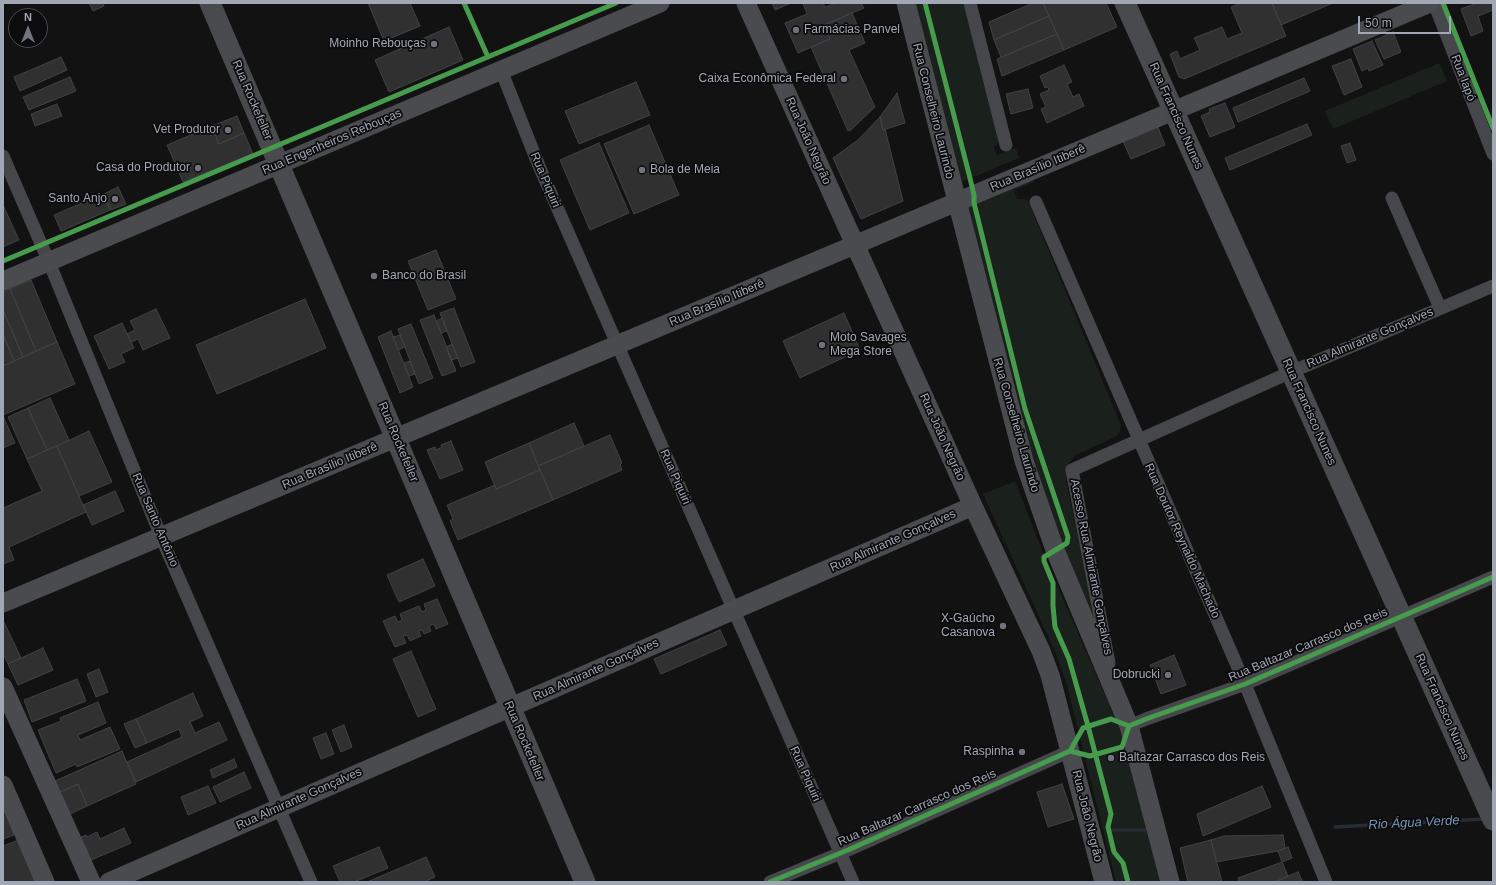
<!DOCTYPE html>
<meta charset="utf-8">
<style>
body{margin:0}
#map{position:relative;width:1496px;height:885px;overflow:hidden;background:#121212;font-family:Arial,sans-serif}
canvas{display:block}
.frame{position:absolute;inset:0;border:4px solid #a2a7b4;pointer-events:none}
.north{position:absolute;left:8px;top:8px;width:40px;height:40px;box-sizing:border-box;background:#0c0c0e;border:1px solid #484a50;border-radius:50%;rotate:0deg;font-size:11px;font-weight:700;line-height:16px;text-align:center;color:#a2a7b4}
.north::after{content:'';display:block;margin:auto;width:14px;height:18px;background:#70737b;clip-path:polygon(50% 0,100% 100%,50% 72%,0 100%)}
.scale{position:absolute;left:1358px;top:16px;width:93px;height:18px;box-sizing:border-box;border:2px solid #a2a7b4;border-top:0;padding-left:5px;font-size:12px;line-height:14px;white-space:nowrap;color:#a2a7b4;-webkit-text-stroke:3px #0c0c0e;paint-order:stroke}
</style>
<div id="map">
<canvas width="1496" height="885"></canvas>
<div class="frame"></div>
<div class="north">N</div>
<div class="scale">50 m</div>
</div>
<script>
const ctx = document.querySelector('canvas').getContext('2d');
ctx.lineJoin = 'round';
function fillPath(path, color) { ctx.fillStyle = color; ctx.fill(path, 'evenodd'); }
const shape = rows => new Path2D(rows.map(r => 'M' + r).join(''));
function trace(path, color, width, dash) { ctx.strokeStyle = color; ctx.lineWidth = width; ctx.lineCap = dash ? 'butt' : 'round'; ctx.setLineDash(dash || []); ctx.stroke(path); }
function drawText(font, color, halo, rows, align = 'center') {
  ctx.font = font + ' Arial,sans-serif'; ctx.lineWidth = 3.5; ctx.setLineDash([]); ctx.textBaseline = 'middle'; ctx.strokeStyle = halo; ctx.fillStyle = color; for (const [text, x, y, turn = 0] of rows) {
    ctx.save(); ctx.translate(x, y); ctx.rotate((+turn || 0) * Math.PI / 180); ctx.textAlign = isNaN(turn) ? turn : align; if (halo) ctx.strokeText(text, 0, 0); ctx.fillText(text, 0, 0); ctx.restore();
  }
}
fillPath(shape([
 [913,3,964,3,1000,137,997,145,994,147,997,155,1016,148,1019,158,962,182],
 [1439,63,1447,81,1333,129,1325,111],
 [1031,174,1034,182,1014,190,1017,199,1025,199,1028,201,1121,425,1119,434,1115,437,1076,455,1069,463,1066,471,1066,481,1083,558,1096,628,1028,459,966,206],
 [1015,481,1044,555,1116,720,1125,743,1163,882,1116,882,1066,682,1056,654,983,494]
]), '#1a211c');
trace(shape([
 [1335,827,1486,819],
 [1111,830,1145,830]
]), '#252c34', 3.5);
const building = shape([
 [89,3,103,3,104,6,93,11,89,3],
 [368,3,410,3,420,26,384,41,368,3],
 [772,3,791,3,775,10,772,3],
 [803,3,823,3,825,7,836,3,861,3,864,8,824,25,830,39,798,53,785,23,807,14,803,3],
 [1033,3,1043,3,1049,16,994,40,989,22,1033,3],
 [1043,3,1106,3,1117,27,1064,50,1043,3],
 [1241,3,1272,3,1286,36,1184,79,1179,77,1170,54,1177,51,1180,59,1200,50,1194,38,1222,27,1227,39,1242,33,1231,7,1241,3],
 [1272,3,1333,3,1281,25,1272,3],
 [1477,3,1492,3,1493,10,1478,16,1483,31,1471,36,1461,9,1477,3],
 [852,13,865,43,849,50,875,107,851,130,848,131,811,47,830,39,824,25,852,13],
 [1049,16,1057,34,1001,57,994,40,1049,16],
 [449,27,463,60,389,92,375,60,449,27],
 [1393,32,1401,52,1384,59,1375,40,1393,32],
 [1057,34,1064,50,1002,76,997,59,1057,34],
 [1372,41,1383,65,1369,71,1368,68,1362,71,1353,49,1372,41],
 [61,57,67,70,20,91,14,77,61,57],
 [1351,59,1362,87,1344,95,1332,66,1351,59],
 [1064,65,1072,82,1067,84,1073,97,1079,94,1084,106,1047,123,1041,109,1046,107,1040,94,1049,90,1048,87,1045,88,1040,76,1064,65],
 [70,77,76,91,29,110,23,97,70,77],
 [1304,78,1310,91,1238,122,1233,108,1304,78],
 [636,82,650,115,579,144,565,111,636,82],
 [1028,89,1033,108,1011,114,1006,94,1028,89],
 [897,93,905,123,883,130,880,117,897,93],
 [1225,103,1235,127,1210,137,1201,116,1210,112,1209,109,1225,103],
 [57,104,62,116,35,126,31,114,57,104],
 [237,116,244,133,219,144,212,126,237,116],
 [880,117,883,130,885,129,903,201,861,219,833,158,858,140,880,117],
 [1307,124,1312,135,1230,170,1225,158,1307,124],
 [649,125,679,195,634,214,604,144,649,125],
 [212,126,219,144,244,133,253,154,183,182,167,145,212,126],
 [1158,127,1165,145,1131,159,1123,141,1158,127],
 [599,143,629,213,590,230,560,160,599,143],
 [1350,143,1356,160,1347,163,1341,146,1350,143],
 [118,187,126,204,111,210,104,194,118,187],
 [103,194,110,210,61,231,54,215,103,194],
 [3,205,19,240,3,247,3,205],
 [436,250,456,299,428,310,408,261,436,250],
 [31,280,57,342,36,351,10,289,31,280],
 [10,289,36,351,23,357,3,310,3,292,10,289],
 [305,299,326,348,217,394,196,345,305,299],
 [454,308,475,362,461,367,440,313,454,308],
 [156,309,170,338,143,350,138,339,131,342,127,334,135,330,130,321,156,309],
 [3,310,23,357,14,361,3,334,3,310],
 [844,313,860,350,800,378,783,341,844,313],
 [434,315,456,371,442,376,420,320,434,315],
 [442,318,447,331,441,333,436,321,442,318],
 [122,323,134,348,121,354,125,362,109,369,94,336,122,323],
 [411,324,433,378,419,384,398,329,411,324],
 [391,331,413,387,400,393,378,337,391,331],
 [3,334,14,361,3,366,3,334],
 [400,335,405,347,398,350,393,337,400,335],
 [57,342,75,384,3,415,3,366,57,342],
 [452,344,458,358,451,360,446,347,452,344],
 [410,361,415,374,409,376,404,363,410,361],
 [50,398,69,440,47,450,28,408,50,398],
 [28,408,47,450,27,459,8,417,28,408],
 [3,416,15,443,3,448,3,416],
 [574,423,584,446,538,466,529,443,574,423],
 [89,431,112,482,79,496,57,446,89,431],
 [610,435,622,463,620,464,622,470,553,500,538,466,610,435],
 [451,441,463,470,440,479,427,450,435,447,436,450,442,447,441,445,451,441],
 [529,443,540,470,496,489,485,462,529,443],
 [57,446,86,512,9,547,14,560,3,564,3,508,42,491,27,459,57,446],
 [540,470,553,500,458,540,450,521,453,519,447,505,495,485,496,489,540,470],
 [115,491,124,511,92,525,83,505,115,491],
 [423,559,435,586,399,602,387,575,423,559],
 [437,599,448,624,436,629,434,624,429,626,431,631,424,634,422,630,419,631,421,636,410,641,407,635,403,636,406,643,395,647,383,621,395,616,398,622,402,620,400,614,419,606,422,612,426,610,424,604,437,599],
 [3,622,4,622,21,658,8,664,3,653,3,622],
 [720,630,727,645,661,674,654,659,720,630],
 [43,648,53,670,18,685,8,664,43,648],
 [411,651,436,709,418,717,393,659,411,651],
 [1174,655,1186,685,1161,694,1150,665,1174,655],
 [99,669,108,692,96,697,87,674,99,669],
 [77,679,86,701,32,722,24,700,77,679],
 [193,693,203,716,190,722,195,733,219,722,227,740,136,782,127,762,182,737,179,729,147,743,136,719,193,693],
 [98,702,106,723,78,735,80,740,110,727,120,749,77,767,76,764,56,773,38,730,61,721,60,718,98,702],
 [136,719,147,743,135,748,124,724,136,719],
 [344,725,352,747,341,752,332,730,344,725],
 [326,733,334,754,321,759,313,738,326,733],
 [122,751,136,784,87,806,78,784,60,792,55,781,122,751],
 [234,759,237,767,213,778,210,770,234,759],
 [244,772,251,788,220,802,213,787,244,772],
 [78,784,87,806,70,814,60,792,78,784],
 [1062,784,1074,819,1048,827,1037,792,1062,784],
 [208,786,216,803,188,815,181,797,208,786],
 [1262,786,1271,807,1203,836,1197,814,1262,786],
 [3,807,14,835,3,839,3,807],
 [124,828,131,843,91,860,81,837,86,835,87,837,97,832,100,839,124,828],
 [1283,835,1285,848,1278,851,1216,862,1211,840,1224,836,1283,835],
 [24,838,42,882,3,882,3,846,24,838],
 [1211,840,1222,882,1188,882,1180,848,1211,840],
 [379,847,388,868,354,882,340,882,333,866,379,847],
 [1288,847,1292,858,1282,862,1278,851,1288,847],
 [426,857,435,877,424,882,367,882,426,857],
 [1282,862,1288,876,1275,882,1239,882,1238,878,1282,862],
 [1298,872,1303,882,1275,882,1288,876,1298,872]
]);
fillPath(building, '#303031');
trace(building, '#404246', 1);
trace(shape([
 [970,3,1006,145],
 [1434,3,1493,154],
 [501,70,539,166,853,882],
 [3,156,49,262,165,546,311,882],
 [1392,198,1440,308],
 [1036,202,1245,684,1326,882],
 [1109,663,1072,470,1291,372,1493,286],
 [1129,726,1146,719,1245,684,1493,577],
 [770,882,848,850,1070,751]
]), '#46474b', 13);
trace(shape([
 [746,3,973,506,1041,651,1050,675,1104,882],
 [906,3,1024,461,1055,550,1129,726,1170,882],
 [3,281,660,3],
 [3,603,1430,3],
 [3,687,91,882],
 [3,785,45,882],
 [109,882,973,506]
]), '#4a4b4f', 19);
trace(shape([
 [210,3,585,882],
 [1125,3,1493,820]
]), '#484a4d', 21);
trace(shape([
 [464,3,488,57],
 [925,3,969,174,974,195,974,203,1025,409,1068,537,1067,543,1044,557,1044,561,1053,583,1053,606,1055,627,1069,659,1088,726,1111,814,1108,827,1114,852,1123,863,1128,882],
 [1443,3,1493,128],
 [3,261,616,3],
 [1129,726,1146,719,1245,684,1493,577],
 [1070,751,1083,728,1111,719,1129,726],
 [1070,751,1090,756,1122,747,1129,726],
 [770,882,848,850,1070,751]
]), '#469c4c', 5);
for (const [x, y, r, color] of [
 [796,30,4,"#70737b"],
 [434,44,4,"#70737b"],
 [844,79,4,"#70737b"],
 [228,130,4,"#70737b"],
 [198,168,4,"#70737b"],
 [642,170,4,"#70737b"],
 [115,199,4,"#70737b"],
 [374,276,4,"#70737b"],
 [822,345,4,"#70737b"],
 [1003,626,4,"#70737b"],
 [1168,675,4,"#70737b"],
 [1022,752,4,"#70737b"],
 [1111,758,4,"#70737b"]
]) { const dot = new Path2D(); dot.arc(x, y, r, 0, 2 * Math.PI); ctx.fillStyle = color; ctx.fill(dot); trace(dot, '#0c0c0e', 1.5); }
drawText('12px', '#a2a7b4', '#0c0c0e', [
 ["Farmácias Panvel",804,30,"left"],
 ["Moinho Rebouças",426,44],
 ["Caixa Econômica Federal",836,79],
 ["Vet Produtor",220,130],
 ["Casa do Produtor",190,168],
 ["Bola de Meia",650,170,"left"],
 ["Santo Anjo",107,199],
 ["Banco do Brasil",382,276,"left"],
 ["Moto Savages",830,338,"left"],
 ["Mega Store",830,352,"left"],
 ["X-Gaúcho",995,619],
 ["Casanova",995,633],
 ["Dobrucki",1160,675],
 ["Raspinha",1014,752],
 ["Baltazar Carrasco dos Reis",1119,758,"left"]
], 'right');
drawText('12px', '#a2a7b4', '#0c0c0e', [
 ["Rua Iapó",1463,78,69],
 ["Rua Rockefeller",252,100,67],
 ["Rua Conselheiro Laurindo",933,111,76],
 ["Rua Francisco Nunes",1176,116,66],
 ["Rua João Negrão",808,141,66],
 ["Rua Engenheiros Rebouças",332,142,-23],
 ["Rua Brasílio Itiberê",1038,168,-23],
 ["Rua Piquiri",545,180,67],
 ["Rua Brasílio Itiberê",717,303,-23],
 ["Rua Almirante Gonçalves",1370,338,-23],
 ["Rua Francisco Nunes",1309,412,66],
 ["Rua Conselheiro Laurindo",1016,425,74],
 ["Rua João Negrão",942,437,66],
 ["Rua Rockefeller",398,442,67],
 ["Rua Brasílio Itiberê",330,466,-23],
 ["Rua Piquiri",675,477,66],
 ["Rua Santo Antônio",155,520,67],
 ["Rua Almirante Gonçalves",893,541,-24],
 ["Rua Doutor Reynaldo Machado",1182,541,66],
 ["Acesso Rua Almirante Gonçalves",1091,567,79],
 ["Rua Baltazar Carrasco dos Reis",1308,645,-23],
 ["Rua Almirante Gonçalves",596,670,-24],
 ["Rua Francisco Nunes",1442,707,66],
 ["Rua Rockefeller",524,741,67],
 ["Rua Piquiri",805,774,66],
 ["Rua Almirante Gonçalves",299,799,-24],
 ["Rua Baltazar Carrasco dos Reis",917,808,-24],
 ["Rua João Negrão",1087,816,76]
]);
drawText('italic 13px', '#7794b1', '#0c0c0e', [
 ["Rio Água Verde",1414,823,-3]
]);
</script>
